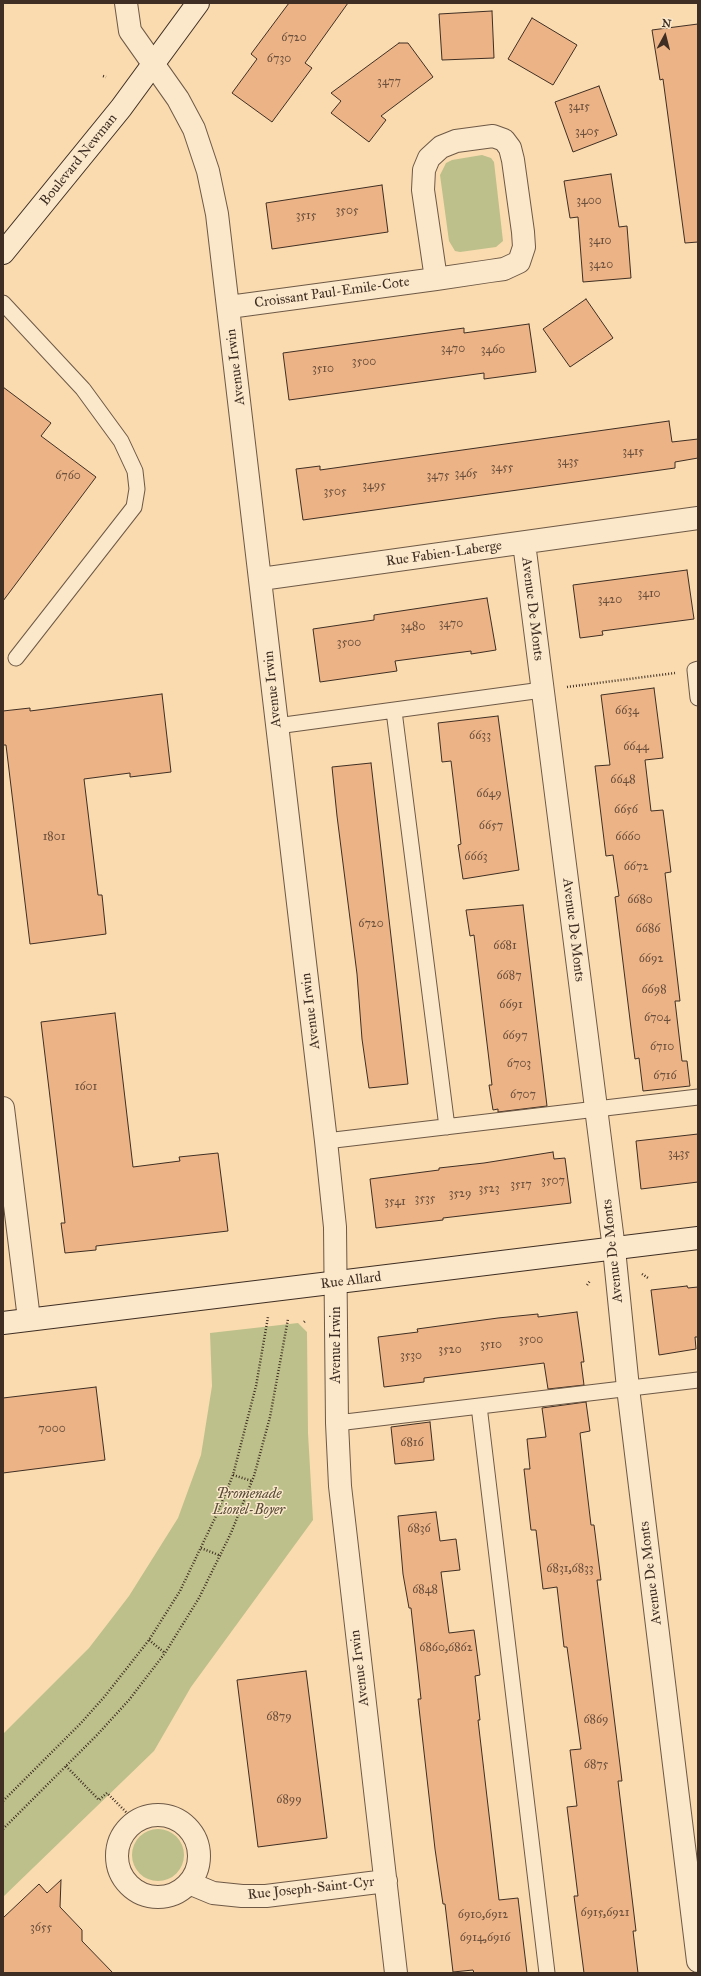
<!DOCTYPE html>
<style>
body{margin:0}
#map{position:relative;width:701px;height:1976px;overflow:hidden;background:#f9dbaf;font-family:"IM FELL Great Primer",serif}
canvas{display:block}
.frame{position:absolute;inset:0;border:4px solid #3f2e23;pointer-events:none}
.north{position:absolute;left:645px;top:16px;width:40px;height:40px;-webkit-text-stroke:3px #fbe8cb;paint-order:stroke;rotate:7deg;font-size:11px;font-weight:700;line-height:16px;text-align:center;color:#3f2e23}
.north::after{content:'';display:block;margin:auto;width:14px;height:18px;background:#3f2e23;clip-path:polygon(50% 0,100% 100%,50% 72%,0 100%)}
</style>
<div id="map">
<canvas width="701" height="1976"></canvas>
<div class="frame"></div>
<div class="north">N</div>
</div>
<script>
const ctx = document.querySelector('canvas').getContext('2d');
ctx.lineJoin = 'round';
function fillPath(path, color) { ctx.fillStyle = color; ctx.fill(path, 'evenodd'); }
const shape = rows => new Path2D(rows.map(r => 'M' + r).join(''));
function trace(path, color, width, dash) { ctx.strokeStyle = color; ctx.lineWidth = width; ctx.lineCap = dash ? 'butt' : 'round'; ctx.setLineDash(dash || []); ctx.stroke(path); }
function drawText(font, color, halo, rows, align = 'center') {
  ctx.font = font + ' "IM FELL Great Primer",serif'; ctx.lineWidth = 3; ctx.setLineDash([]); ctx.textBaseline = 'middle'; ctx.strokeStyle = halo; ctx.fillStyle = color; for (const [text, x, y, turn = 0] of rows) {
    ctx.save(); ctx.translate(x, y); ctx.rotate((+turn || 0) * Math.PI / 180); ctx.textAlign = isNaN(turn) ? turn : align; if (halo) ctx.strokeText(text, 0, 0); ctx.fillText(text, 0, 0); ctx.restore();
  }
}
fillPath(shape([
 [482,155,491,158,494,162,503,241,496,247,460,252,455,251,449,241,440,175,446,163,452,160],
 [298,1323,307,1332,308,1433,313,1520,191,1687,154,1751,3,1897,3,1734,89,1648,129,1596,178,1518,201,1455,212,1386,210,1333],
 '132 1855a26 26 0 1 1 52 0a26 26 0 1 1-52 0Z'
]), '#bdc08b');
const building = shape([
 [289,3,348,3,305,63,312,68,272,122,232,93,257,59,251,54,289,3],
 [492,11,494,58,442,60,439,14,492,11],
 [532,18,577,45,553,85,508,59,532,18],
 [698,24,698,242,685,243,663,79,660,80,652,30,698,24],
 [399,43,408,43,433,77,381,116,386,120,369,142,331,113,341,101,331,93,399,43],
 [599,86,617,135,573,152,555,102,599,86],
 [611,174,619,227,627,226,631,278,583,282,578,217,570,218,564,181,611,174],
 [382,185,388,232,272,249,266,203,382,185],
 [586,299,613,338,570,367,543,329,586,299],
 [529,324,536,372,484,379,484,373,289,400,283,353,464,328,464,333,529,324],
 [3,387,51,423,41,436,96,477,3,601,3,387],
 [669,421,672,442,698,439,698,458,675,462,675,468,303,520,296,469,320,466,320,470,669,421],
 [687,570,694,619,602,631,603,635,580,638,573,585,687,570],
 [487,598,496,650,471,654,471,651,395,661,397,671,320,682,313,629,374,620,374,615,487,598],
 [654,688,663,758,645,760,651,811,663,810,671,872,665,873,680,1001,675,1001,682,1061,687,1061,690,1086,643,1091,639,1058,635,1059,631,1028,615,897,619,896,613,855,606,856,595,766,610,765,601,695,654,688],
 [162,694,171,772,130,777,130,773,84,779,98,895,102,895,106,934,30,944,6,745,3,745,3,711,30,708,30,711,162,694],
 [498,716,519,870,463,879,458,845,461,844,451,761,442,762,438,723,498,716],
 [371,763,408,1084,369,1088,362,1039,357,974,337,816,332,767,371,763],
 [523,905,547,1106,498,1112,498,1109,493,1110,489,1085,492,1085,474,935,470,936,466,910,523,905],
 [115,1013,133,1167,180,1161,179,1157,218,1153,228,1231,96,1246,96,1250,65,1253,61,1223,65,1223,41,1022,115,1013],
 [698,1134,698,1182,641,1189,636,1141,698,1134],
 [553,1152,554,1159,565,1158,571,1203,443,1218,443,1220,376,1228,370,1179,439,1170,439,1168,484,1163,553,1152],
 [687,1286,688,1288,698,1287,698,1337,695,1337,696,1349,659,1355,651,1290,687,1286],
 [577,1312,584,1362,581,1362,584,1385,548,1389,544,1363,424,1378,424,1382,384,1387,378,1337,418,1332,417,1329,498,1318,538,1314,538,1317,577,1312],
 [96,1387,105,1460,3,1473,3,1398,96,1387],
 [586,1402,590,1431,580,1433,591,1525,594,1525,601,1580,597,1580,622,1781,618,1781,636,1931,633,1931,638,1973,584,1973,574,1896,578,1896,567,1807,577,1806,570,1750,581,1749,567,1647,564,1647,557,1587,543,1589,536,1530,531,1530,524,1469,530,1469,527,1439,546,1437,542,1408,586,1402],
 [430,1422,434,1460,395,1464,391,1427,430,1422],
 [436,1512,440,1541,456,1539,460,1570,441,1572,449,1633,474,1630,480,1675,475,1676,480,1720,478,1720,499,1900,518,1898,527,1973,474,1973,473,1970,453,1972,445,1904,443,1904,435,1849,418,1699,421,1699,411,1608,409,1608,403,1574,398,1516,436,1512],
 [306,1671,327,1838,258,1847,237,1680,306,1671],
 [61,1880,60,1907,82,1930,82,1941,113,1973,3,1973,3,1918,39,1884,47,1893,61,1880]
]);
fillPath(building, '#ecb386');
trace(building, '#3f2e23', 1);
const lane = shape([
 [3,303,83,389,121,441,135,471,137,489,134,507,16,658],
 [698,669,695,670,698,698],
 [394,711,447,1127],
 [277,726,542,690],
 [326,1141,698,1097],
 [479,1406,547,1973],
 [337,1423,698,1380]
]);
const street = shape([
 [126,3,130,31,178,99,194,129,208,171,217,214,326,1141,335,1227,337,1423,340,1486,396,1973],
 [229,307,436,279,490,271,504,269,519,262,524,247,523,232,513,160,510,148,504,140,493,136,456,141,441,147,429,158,424,170,423,190,436,279],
 [524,543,614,1249,628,1388,698,1961],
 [261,579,698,518],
 [3,1108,29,1319],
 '117 1856a41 41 0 1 1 82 0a41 41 0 1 1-82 0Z',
 [189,1883,213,1893,242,1896,266,1896,386,1881]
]);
const secondary = shape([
 [3,253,121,108,198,3],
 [3,1323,698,1238]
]);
trace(lane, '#6e5946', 17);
trace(street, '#6e5946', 24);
trace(secondary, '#3f2e23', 24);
trace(shape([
 [103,76,106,77],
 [567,687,675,673],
 [642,1274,648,1278],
 [587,1285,590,1281],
 [304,1322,306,1320],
 [233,1475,252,1481],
 [201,1548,221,1556],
 [149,1640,165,1653],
 [66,1766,99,1800,107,1793,135,1821],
 [3,1801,81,1723,105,1696,149,1640,180,1591,216,1516,233,1475,256,1386,268,1317],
 [3,1829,97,1735,129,1700,165,1653,199,1598,231,1533,254,1476,270,1417,288,1319]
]), '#3f2e23', 2.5, [1, 2]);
trace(lane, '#fbe8cb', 15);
trace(street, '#fbe8cb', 22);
trace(secondary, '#fbe8cb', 22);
drawText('12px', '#6a4f3c', null, [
 ["6720",294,38],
 ["6730",279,59],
 ["3477",389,82],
 ["3415",579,107],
 ["3405",587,132],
 ["3400",589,201],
 ["3505",347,211],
 ["3515",306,216],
 ["3410",600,241],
 ["3420",601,265],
 ["3470",453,349],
 ["3460",493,350],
 ["3500",364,362],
 ["3510",323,369],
 ["3415",633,452],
 ["3435",568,462],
 ["3455",502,468],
 ["3465",466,474],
 ["6760",68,476],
 ["3475",438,476],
 ["3495",374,486],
 ["3505",335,492],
 ["3410",649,594],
 ["3420",610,600],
 ["3470",451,624],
 ["3480",413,627],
 ["3500",349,643],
 ["6634",627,711],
 ["6633",480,736],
 ["6644",636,747],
 ["6648",623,780],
 ["6649",489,794],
 ["6656",626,810],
 ["6657",491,826],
 ["1801",54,837],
 ["6660",628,837],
 ["6663",476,857],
 ["6672",636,867],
 ["6680",640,900],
 ["6720",371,924],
 ["6686",648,929],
 ["6681",505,946],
 ["6692",651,959],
 ["6687",509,976],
 ["6698",654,990],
 ["6691",511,1005],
 ["6704",657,1018],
 ["6697",515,1036],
 ["6710",662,1047],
 ["6703",519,1064],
 ["6716",665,1076],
 ["1601",86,1087],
 ["6707",523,1095],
 ["3435",679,1154],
 ["3507",553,1181],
 ["3517",521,1185],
 ["3523",489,1189],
 ["3529",460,1194],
 ["3535",425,1199],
 ["3541",395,1202],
 ["3500",531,1340],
 ["3510",491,1345],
 ["3520",450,1350],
 ["3530",411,1356],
 ["7000",52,1429],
 ["6816",412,1443],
 ["6836",419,1529],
 ["6831,6833",570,1569],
 ["6848",425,1590],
 ["6860,6862",446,1648],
 ["6879",279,1717],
 ["6869",596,1720],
 ["6875",596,1765],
 ["6899",289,1800],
 ["6915,6921",605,1913],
 ["6910,6912",483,1915],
 ["3655",41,1928],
 ["6914,6916",485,1938]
]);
drawText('14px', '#3f2e23', '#fbe8cb', [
 ["Boulevard Newman",79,160,-51],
 ["Croissant Paul-Emile-Cote",332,293,-8],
 ["Avenue Irwin",236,367,-97],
 ["Rue Fabien-Laberge",444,554,-8],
 ["Avenue De Monts",532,609,83],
 ["Avenue Irwin",273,689,-96],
 ["Avenue De Monts",573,930,83],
 ["Avenue Irwin",311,1011,-97],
 ["Avenue De Monts",613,1251,-96],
 ["Rue Allard",351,1281,-7],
 ["Avenue Irwin",337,1345,-90],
 ["Avenue De Monts",651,1573,-97],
 ["Avenue Irwin",360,1668,-97],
 ["Rue Joseph-Saint-Cyr",311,1889,-6]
]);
drawText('italic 14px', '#584b38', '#fbe8cb', [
 ["Promenade",249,1495],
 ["Lionel-Boyer",249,1511]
]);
</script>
